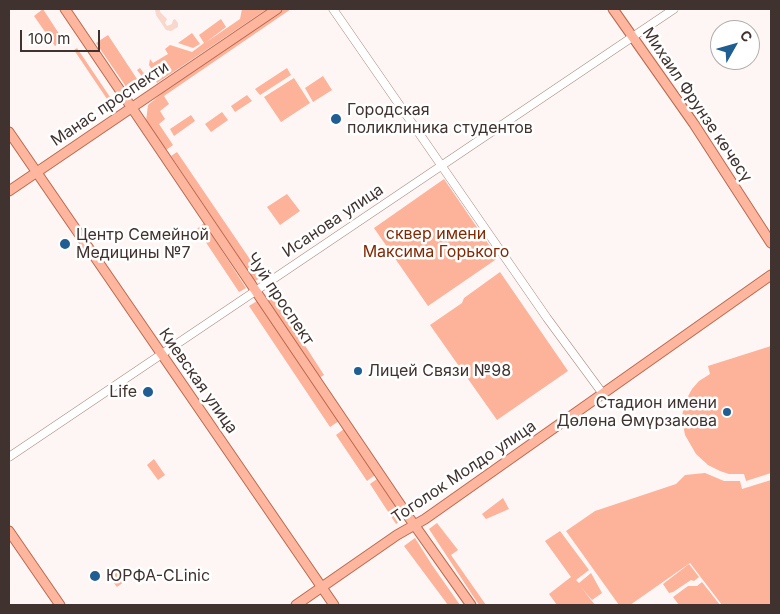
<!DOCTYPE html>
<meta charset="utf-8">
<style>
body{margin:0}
#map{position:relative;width:780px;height:614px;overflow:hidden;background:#fdf6f4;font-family:Inter,sans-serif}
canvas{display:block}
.frame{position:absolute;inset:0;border:10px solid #3f322f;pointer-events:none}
.north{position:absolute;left:710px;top:20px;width:50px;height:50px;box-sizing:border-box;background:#fff;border:1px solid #b2adac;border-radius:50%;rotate:52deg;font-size:14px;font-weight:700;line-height:20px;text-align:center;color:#3f322f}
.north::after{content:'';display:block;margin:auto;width:18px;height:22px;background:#1f5d93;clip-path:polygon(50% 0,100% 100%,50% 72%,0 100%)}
.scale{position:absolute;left:20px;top:30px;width:80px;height:22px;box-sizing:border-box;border:2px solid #3f322f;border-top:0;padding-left:6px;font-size:15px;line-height:18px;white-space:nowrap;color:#3f322f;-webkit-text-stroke:4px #fff;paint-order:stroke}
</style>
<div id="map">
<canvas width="780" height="614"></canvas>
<div class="frame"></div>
<div class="north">С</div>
<div class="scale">100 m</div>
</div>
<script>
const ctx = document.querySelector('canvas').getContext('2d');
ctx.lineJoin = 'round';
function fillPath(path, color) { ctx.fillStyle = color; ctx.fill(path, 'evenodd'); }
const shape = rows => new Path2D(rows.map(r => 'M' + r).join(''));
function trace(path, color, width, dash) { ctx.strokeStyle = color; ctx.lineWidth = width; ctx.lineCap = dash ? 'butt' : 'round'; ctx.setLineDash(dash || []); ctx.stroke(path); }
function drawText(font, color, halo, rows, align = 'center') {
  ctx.font = font + ' Inter,sans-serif'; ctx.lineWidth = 5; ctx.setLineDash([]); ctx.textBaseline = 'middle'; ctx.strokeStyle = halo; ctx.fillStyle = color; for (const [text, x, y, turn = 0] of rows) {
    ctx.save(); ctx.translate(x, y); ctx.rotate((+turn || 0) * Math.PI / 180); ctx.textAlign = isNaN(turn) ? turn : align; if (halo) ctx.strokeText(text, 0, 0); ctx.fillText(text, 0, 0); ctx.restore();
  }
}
fillPath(shape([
 [43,9,63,40,55,46,34,16],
 [242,9,267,9,157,83,153,77,156,75,149,65,150,59,153,63,168,54,165,49,170,45,192,52,204,43,199,35,221,19,226,27,205,43,240,19],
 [284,9,291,9,164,96,169,104,160,111,165,119,159,124,173,145,166,150,146,121,148,105,161,94],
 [192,33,200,44,193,48,178,43],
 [108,35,139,82,144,79,137,70,140,68,151,83,135,93,129,91,96,43],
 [77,48,110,97,107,99,74,50],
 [287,68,291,75,260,95,255,89],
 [323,76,332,90,313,102,305,88],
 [294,78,310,103,281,122,264,97],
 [247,95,252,101,235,112,231,106],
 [222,112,228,120,211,132,205,124],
 [191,115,195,121,174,136,170,129],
 [177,152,262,277,255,281,171,156],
 [444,179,498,258,428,306,374,228],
 [287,194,300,211,280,225,267,207],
 [204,223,246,288,239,292,197,229],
 [500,272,568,371,497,420,430,325,462,303,464,298],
 [271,293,324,375,319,378,265,296],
 [257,301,339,421,330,427,249,306],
 [771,346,771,473,746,481,744,474,729,474,720,471,708,465,696,454,685,435,682,419,683,410,686,400,692,389,699,381,710,374,708,366],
 [344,429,375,475,367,481,336,435],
 [154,459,165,475,158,480,147,465],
 [705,473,724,481,740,481,742,489,771,480,771,605,722,605,690,563,630,605,619,605,566,531,595,511,676,484,685,475],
 [377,479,404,519,396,524,370,484],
 [503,498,509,509,486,519,482,514],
 [437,523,458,550,451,555,486,605,479,605,429,529],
 [560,531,589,570,576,580,579,583,591,573,602,593,592,600,581,587,595,605,557,605,549,594,571,577,545,541],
 [415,538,432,565,460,605,448,605,404,546],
 [689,564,699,577,694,581,691,580,673,592,669,593,663,584],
 [119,567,128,579,117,587,108,576],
 [702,582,720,605,679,605,673,597,688,586,697,586]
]), '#fdb29a');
fillPath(shape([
 [155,9,160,9,160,12,167,19,165,23,167,26,172,24,173,20,175,19,178,23,178,27,171,31,166,30,156,15]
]), '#f8d7cd');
const minor = shape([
 [333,9,547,318,603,394],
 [9,457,674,9]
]);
const major = shape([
 [65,9,408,516,471,605],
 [613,9,694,124,771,243],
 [9,132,334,605],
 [9,191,277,9],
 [9,531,60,605],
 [296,605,397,535,425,519,771,275]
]);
trace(minor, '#a98c82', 9);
trace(major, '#ba694e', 11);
trace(minor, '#fff', 8);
trace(major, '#feb69f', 9);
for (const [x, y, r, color] of [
 [336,119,6,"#1f5d93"],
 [65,244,6,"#1f5d93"],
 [358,371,5,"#1f5d93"],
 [148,392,6,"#1f5d93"],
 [727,412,5,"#1f5d93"],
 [95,576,6,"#1f5d93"]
]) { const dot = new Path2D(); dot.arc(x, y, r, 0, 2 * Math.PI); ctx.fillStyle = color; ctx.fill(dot); trace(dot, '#fff', 2); }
drawText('16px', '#3f322f', '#fff', [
 ["Манас проспекти",110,104,-34],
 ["Михаил Фрунзе көчөсү",697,105,56],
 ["Исанова улица",333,221,-34],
 ["Чуй проспект",280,299,56],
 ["Киевская улица",198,381,55],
 ["Тоголок Молдо улица",464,472,-34]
]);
drawText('16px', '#3f322f', '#fff', [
 ["Городская",347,110],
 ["поликлиника студентов",347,128],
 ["Центр Семейной",76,235],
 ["Медицины №7",76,253],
 ["Лицей Связи №98",368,371],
 ["Life",137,392,"right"],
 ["Стадион имени",717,403,"right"],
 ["Дөлөна Өмүрзакова",717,421,"right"],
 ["ЮРФА-CLinic",106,576]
], 'left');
drawText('16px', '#812803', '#fff', [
 ["сквер имени",436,234],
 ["Максима Горького",436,252]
]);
</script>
